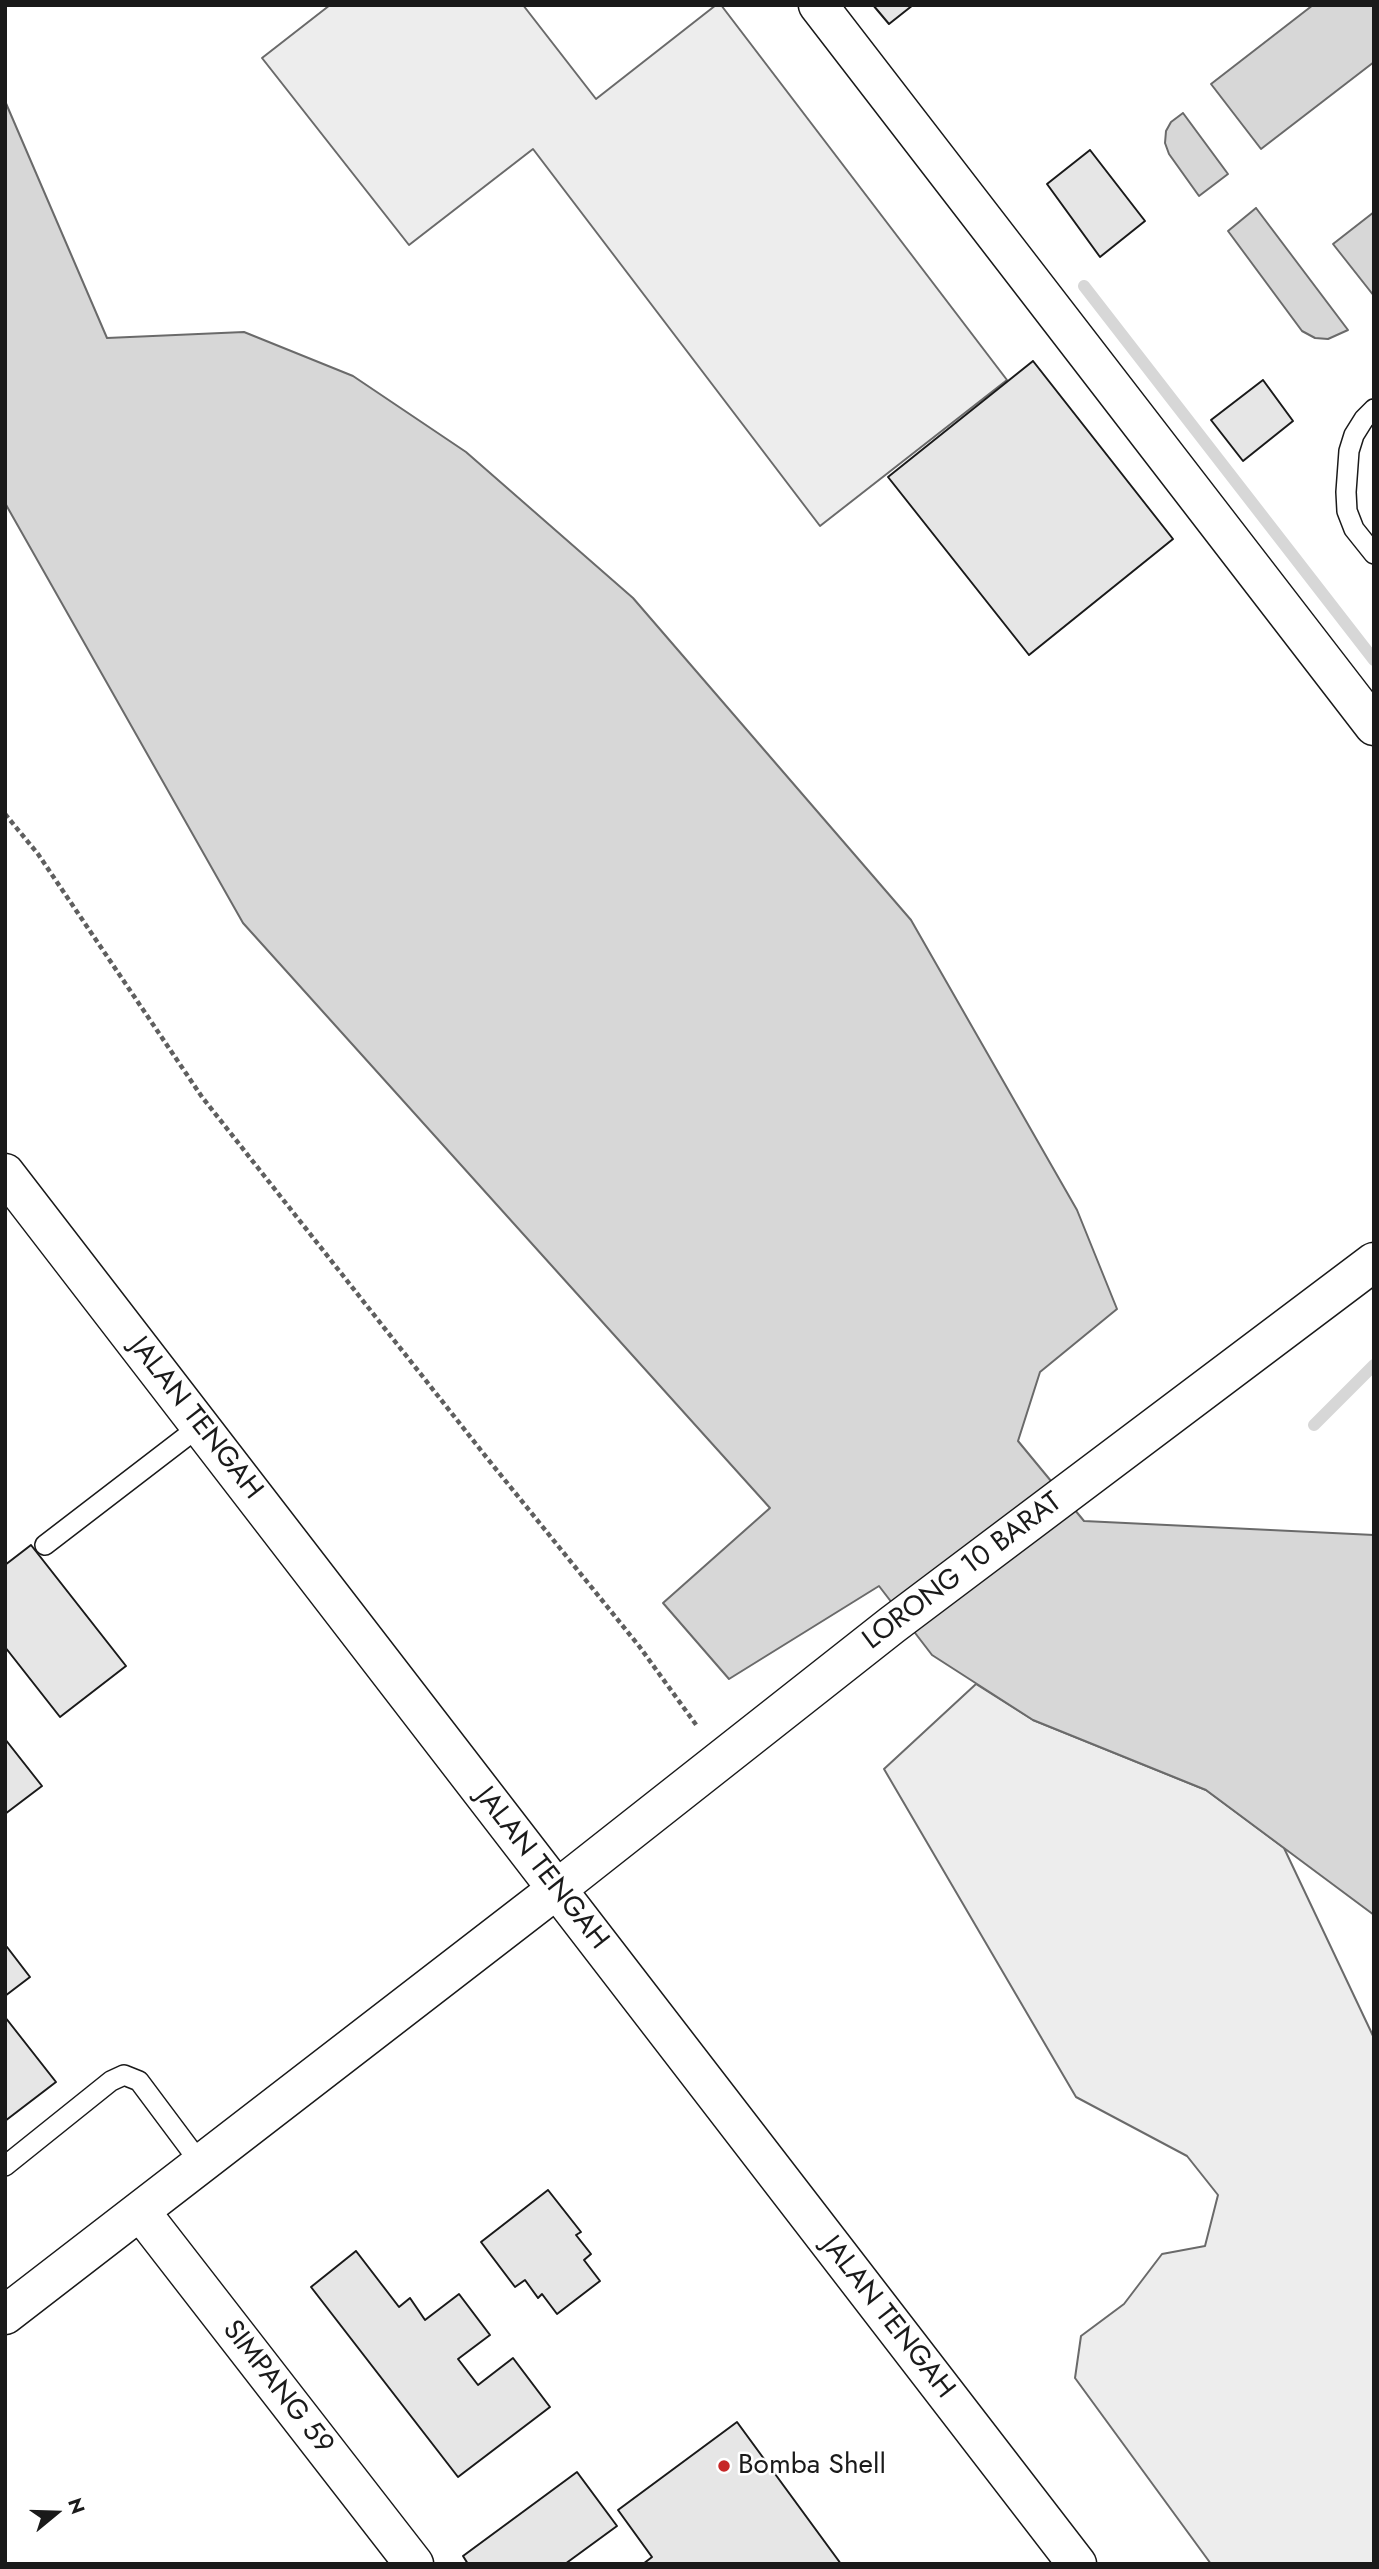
<!DOCTYPE html>
<style>
body{margin:0}
#map{position:relative;width:1379px;height:2569px;overflow:hidden;background:#fff;font-family:Jost,sans-serif}
canvas{display:block}
.frame{position:absolute;inset:0;border:7px solid #1a1a1a;pointer-events:none}
.north{position:absolute;left:21px;top:2478px;width:70px;height:70px;-webkit-text-stroke:5px #fff;paint-order:stroke;rotate:71deg;font-size:19px;font-weight:700;line-height:28px;text-align:center;color:#1a1a1a}
.north::after{content:'';display:block;margin:auto;width:24px;height:32px;background:#1a1a1a;clip-path:polygon(50% 0,100% 100%,50% 72%,0 100%)}
</style>
<div id="map">
<canvas width="1379" height="2569"></canvas>
<div class="frame"></div>
<div class="north">N</div>
</div>
<script>
const ctx = document.querySelector('canvas').getContext('2d');
ctx.lineJoin = 'round';
function fillPath(path, color) { ctx.fillStyle = color; ctx.fill(path, 'evenodd'); }
const shape = rows => new Path2D(rows.map(r => 'M' + r).join(''));
function trace(path, color, width, dash) { ctx.strokeStyle = color; ctx.lineWidth = width; ctx.lineCap = dash ? 'butt' : 'round'; ctx.setLineDash(dash || []); ctx.stroke(path); }
function drawText(font, color, halo, rows, align = 'center') {
  ctx.font = font + ' Jost,sans-serif'; ctx.lineWidth = 5; ctx.setLineDash([]); ctx.textBaseline = 'middle'; ctx.strokeStyle = halo; ctx.fillStyle = color; for (const [text, x, y, turn = 0] of rows) {
    ctx.save(); ctx.translate(x, y); ctx.rotate((+turn || 0) * Math.PI / 180); ctx.textAlign = isNaN(turn) ? turn : align; if (halo) ctx.strokeText(text, 0, 0); ctx.fillText(text, 0, 0); ctx.restore();
  }
}
const built = shape([
 [330,5,523,5,596,99,716,5,721,5,1007,380,820,526,533,149,409,245,262,58,330,5],
 [976,1684,1033,1720,1206,1790,1284,1848,1374,2038,1374,2564,1211,2564,1075,2378,1081,2336,1124,2304,1162,2254,1205,2246,1218,2195,1187,2156,1076,2097,884,1769,976,1684]
]);
fillPath(built, '#ededed');
trace(built, '#6a6a6a', 2);
const water = shape([
 [1313,5,1374,5,1374,62,1261,149,1211,84,1313,5],
 [5,101,107,338,244,332,353,376,466,452,633,598,911,920,1077,1210,1117,1309,1040,1372,1018,1441,1084,1521,1374,1535,1374,1915,1206,1790,1033,1720,932,1655,879,1586,729,1679,663,1603,770,1508,243,923,5,503,5,101],
 [1183,113,1228,174,1199,196,1169,154,1165,143,1166,131,1171,122,1183,113],
 [1256,208,1348,330,1328,339,1315,338,1302,331,1228,231,1256,208],
 [1374,212,1374,296,1333,244,1374,212]
]);
fillPath(water, '#d7d7d7');
trace(water, '#6a6a6a', 2);
trace(shape([
 [1084,286,1374,660],
 [1314,1425,1374,1365]
]), '#d7d7d7', 12);
const building = shape([
 [873,5,913,5,889,24,873,5],
 [1090,150,1145,221,1100,257,1047,184,1090,150],
 [1033,361,1173,539,1029,655,888,477,1033,361],
 [1263,380,1293,421,1243,461,1211,420,1263,380],
 [31,1545,126,1666,60,1717,5,1647,5,1565,31,1545],
 [5,1739,42,1786,5,1814,5,1739],
 [7,1947,30,1977,5,1996,5,1948,7,1947],
 [5,2017,56,2082,5,2121,5,2017],
 [548,2190,581,2232,576,2235,591,2254,584,2260,600,2281,557,2314,542,2294,538,2298,525,2280,515,2287,481,2242,548,2190],
 [356,2251,399,2307,410,2298,425,2320,459,2294,490,2335,458,2359,478,2385,513,2358,550,2407,458,2477,311,2287,356,2251],
 [737,2422,841,2564,643,2564,652,2557,618,2510,737,2422],
 [577,2472,617,2526,565,2564,468,2564,463,2556,577,2472]
]);
fillPath(building, '#e6e6e6');
trace(building, '#1a1a1a', 2);
const lane = shape([
 [1374,409,1364,419,1354,435,1349,451,1346,492,1347,511,1354,529,1374,554],
 [45,1545,200,1426],
 [5,2166,111,2081,124,2075,139,2081,201,2164]
]);
const street = shape([
 [818,5,1374,726],
 [140,2211,414,2564],
 [5,2315,557,1889]
]);
const secondary = shape([
 [557,1889,892,1625,1374,1262]
]);
const primary = shape([
 [5,1173,1077,2564]
]);
trace(lane, '#1a1a1a', 22);
trace(street, '#1a1a1a', 41);
trace(secondary, '#1a1a1a', 41);
trace(primary, '#1a1a1a', 41);
trace(shape([
 [5,814,38,854,202,1097,487,1458,639,1646,697,1726]
]), '#5f5f5f', 4.5, [5, 3.5]);
trace(lane, '#fff', 19);
trace(street, '#fff', 38);
trace(secondary, '#fff', 38);
trace(primary, '#fff', 38);
for (const [x, y, r, color] of [
 [724,2466,7,"#c62828"]
]) { const dot = new Path2D(); dot.arc(x, y, r, 0, 2 * Math.PI); ctx.fillStyle = color; ctx.fill(dot); trace(dot, '#fff', 2.5); }
drawText('28px', '#1a1a1a', '#fff', [
 ["JALAN TENGAH",195,1419,52],
 ["LORONG 10 BARAT",963,1572,-37],
 ["JALAN TENGAH",541,1869,52],
 ["JALAN TENGAH",887,2318,52],
 ["SIMPANG 59",277,2388,52]
]);
drawText('28px', '#1a1a1a', '#fff', [
 ["Bomba Shell",738,2466]
], 'left');
</script>
